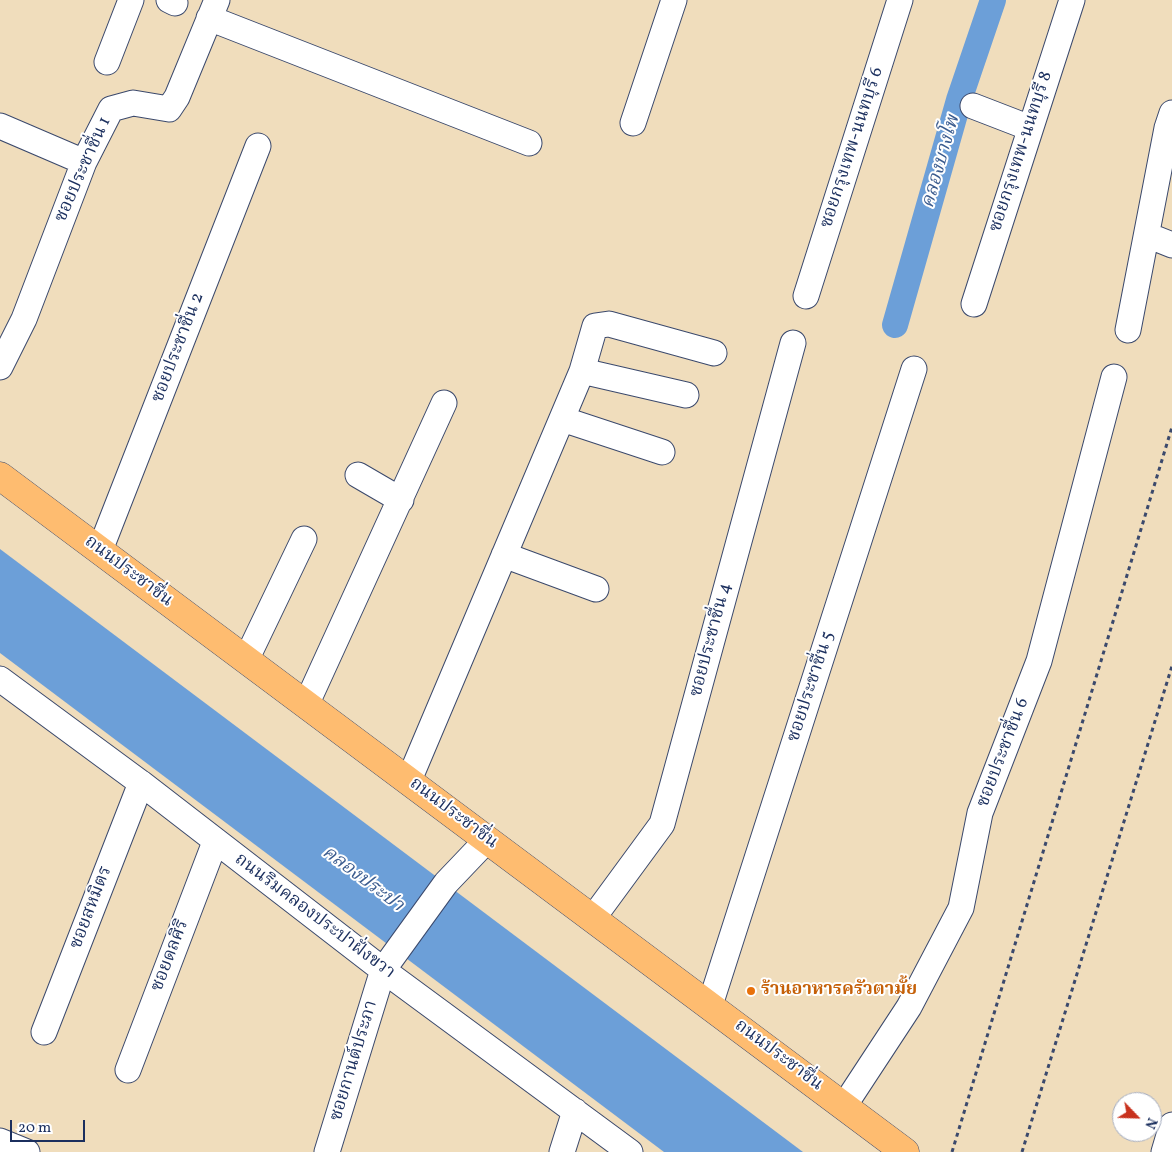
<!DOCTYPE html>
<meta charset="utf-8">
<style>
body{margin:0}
#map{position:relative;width:1172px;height:1152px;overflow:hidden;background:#f0ddbc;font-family:Vollkorn,serif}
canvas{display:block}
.north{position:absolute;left:1112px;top:1092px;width:50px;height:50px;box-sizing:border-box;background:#fff;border:1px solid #a4acbf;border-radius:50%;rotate:114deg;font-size:14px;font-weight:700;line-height:20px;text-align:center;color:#1b2f5e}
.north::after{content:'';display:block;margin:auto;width:18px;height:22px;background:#c8321e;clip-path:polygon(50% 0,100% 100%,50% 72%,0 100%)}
.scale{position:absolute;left:10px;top:1120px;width:75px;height:22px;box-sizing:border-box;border:2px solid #1b2f5e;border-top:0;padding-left:6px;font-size:15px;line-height:18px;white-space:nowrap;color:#1b2f5e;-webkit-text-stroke:4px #fff;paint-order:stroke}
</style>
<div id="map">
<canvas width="1172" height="1152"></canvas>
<div class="north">N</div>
<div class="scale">20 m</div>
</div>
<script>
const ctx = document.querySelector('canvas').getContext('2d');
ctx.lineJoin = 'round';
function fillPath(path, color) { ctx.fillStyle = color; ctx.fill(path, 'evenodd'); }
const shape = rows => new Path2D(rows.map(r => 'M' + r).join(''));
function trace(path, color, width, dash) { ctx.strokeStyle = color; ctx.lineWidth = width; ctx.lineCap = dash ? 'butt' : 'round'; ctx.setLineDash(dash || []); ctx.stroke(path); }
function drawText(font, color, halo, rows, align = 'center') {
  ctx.font = font + ' Vollkorn,"Noto Serif Thai",serif'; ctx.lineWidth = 4; ctx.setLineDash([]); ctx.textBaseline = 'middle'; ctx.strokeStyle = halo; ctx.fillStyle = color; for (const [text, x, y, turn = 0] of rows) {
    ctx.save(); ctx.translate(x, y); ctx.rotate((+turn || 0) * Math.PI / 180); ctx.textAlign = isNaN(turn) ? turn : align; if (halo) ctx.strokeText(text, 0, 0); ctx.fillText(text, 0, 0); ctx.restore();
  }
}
fillPath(shape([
 [0,549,803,1152,664,1152,0,653]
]), '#6c9fd8');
trace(shape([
 [895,325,959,100,993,0]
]), '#6c9fd8', 26);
const minor = shape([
 [169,0,175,3],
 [209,18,529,143],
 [107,62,131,0],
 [973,106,1030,128],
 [633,123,674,0],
 [0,126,84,162],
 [1147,235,1172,245],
 [806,296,900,0],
 [974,304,1072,0],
 [1128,330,1167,128,1172,113],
 [0,367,24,319,84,162,111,109,133,103,169,109,177,97,217,0],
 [582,371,686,395],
 [562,419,662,452],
 [358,475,401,500],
 [100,550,258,146],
 [504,555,596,589],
 [246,660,304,539],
 [0,679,141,783,383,970,630,1152],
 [306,705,444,403],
 [409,780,582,371,595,326,609,324,714,353],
 [593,918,662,824,793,343],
 [710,1005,914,369],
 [44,1032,141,783],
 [128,1070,215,842],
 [844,1106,909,1007,961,908,980,813,1039,661,1114,377],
 [0,1141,27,1152],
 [327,1152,383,970,446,883,487,840],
 [562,1152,575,1111],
 [1164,1152,1172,1125]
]);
const major = shape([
 [0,476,905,1152]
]);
trace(minor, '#3b496c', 27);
trace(major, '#3b496c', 29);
trace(shape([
 [952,1152,1172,427],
 [1022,1152,1172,666]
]), '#3b496c', 3, [4, 4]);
trace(minor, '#fff', 25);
trace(major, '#febc70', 28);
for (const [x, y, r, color] of [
 [751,991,5,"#e8710a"]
]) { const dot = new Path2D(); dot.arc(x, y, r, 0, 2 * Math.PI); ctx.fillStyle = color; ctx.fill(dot); trace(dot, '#fff', 2); }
drawText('18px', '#1b2f5e', '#fff', [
 ["ซอยกรุงเทพ-นนทบุรี 6",853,148,-72],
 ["ซอยกรุงเทพ-นนทบุรี 8",1022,152,-72],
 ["ซอยประชาชื่น 1",84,170,-66],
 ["ซอยประชาชื่น 2",179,348,-69],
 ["ถนนประชาชื่น",128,572,37],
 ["ซอยประชาชื่น 4",712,640,-75],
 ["ซอยประชาชื่น 5",812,687,-72],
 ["ซอยประชาชื่น 6",1004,753,-69],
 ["ถนนประชาชื่น",453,814,37],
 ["ซอยสหมิตร",92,908,-69],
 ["ถนนริมคลองประปาฝั่งขวา",314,917,37],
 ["ซอยดลศิริ",171,956,-69],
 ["ถนนประชาชื่น",778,1056,37],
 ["ซอยกานต์ประภา",355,1061,-73]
]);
drawText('bold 18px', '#c56008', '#fff', [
 ["ร้านอาหารครัวตามั้ย",761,991]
], 'left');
drawText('italic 19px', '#3b5c8f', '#fff', [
 ["คลองบางโพ",942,162,-74],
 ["คลองประปา",362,880,37]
]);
</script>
